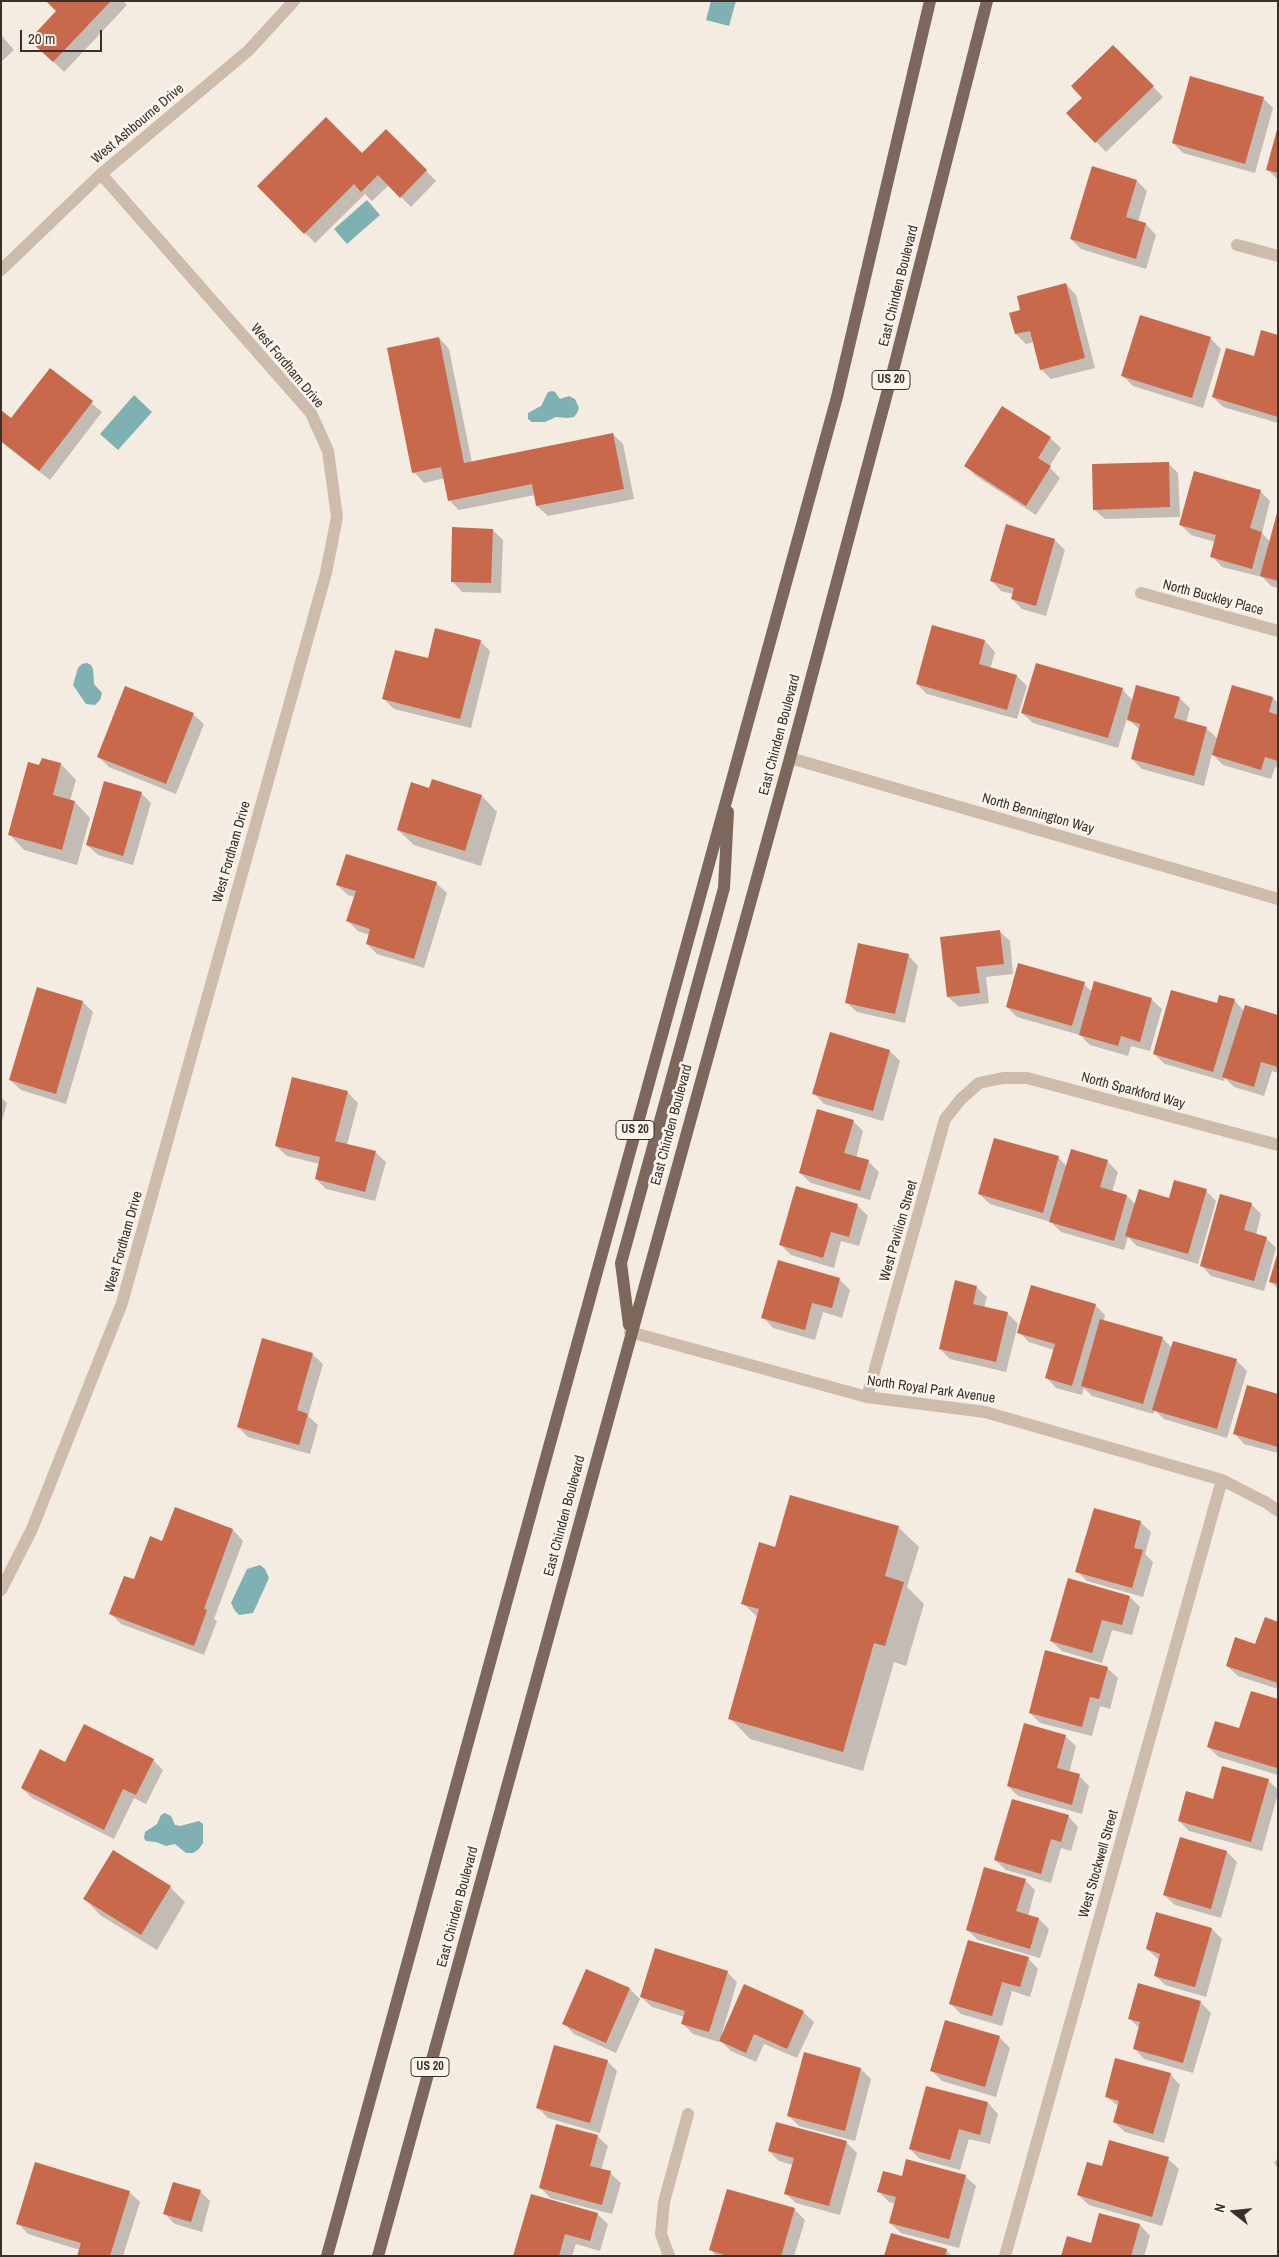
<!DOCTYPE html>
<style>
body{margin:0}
#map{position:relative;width:1279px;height:2257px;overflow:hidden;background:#f4ebe1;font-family:"Archivo Narrow",sans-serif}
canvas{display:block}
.frame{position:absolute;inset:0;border:2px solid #3b302b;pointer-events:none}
.north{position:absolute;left:1209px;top:2187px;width:50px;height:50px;-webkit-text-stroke:4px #fbf5ee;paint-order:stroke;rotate:286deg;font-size:14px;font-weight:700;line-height:20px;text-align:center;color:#3b302b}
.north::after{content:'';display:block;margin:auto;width:18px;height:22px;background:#3b302b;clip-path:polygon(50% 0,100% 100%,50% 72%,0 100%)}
.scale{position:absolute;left:20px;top:30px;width:82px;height:22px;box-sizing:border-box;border:2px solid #3b302b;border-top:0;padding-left:6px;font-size:15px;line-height:18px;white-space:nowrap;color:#3b302b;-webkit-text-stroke:4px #fbf5ee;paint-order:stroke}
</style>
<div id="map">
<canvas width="1279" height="2257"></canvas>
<div class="frame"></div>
<div class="north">N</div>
<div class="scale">20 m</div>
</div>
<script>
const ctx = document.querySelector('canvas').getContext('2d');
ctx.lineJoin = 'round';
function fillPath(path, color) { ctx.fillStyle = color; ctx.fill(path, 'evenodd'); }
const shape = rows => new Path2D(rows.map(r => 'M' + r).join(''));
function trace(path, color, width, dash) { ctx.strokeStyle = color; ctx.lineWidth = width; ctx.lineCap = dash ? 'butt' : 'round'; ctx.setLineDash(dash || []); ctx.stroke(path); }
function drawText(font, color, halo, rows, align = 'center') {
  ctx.font = font + ' "Archivo Narrow",sans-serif'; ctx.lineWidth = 5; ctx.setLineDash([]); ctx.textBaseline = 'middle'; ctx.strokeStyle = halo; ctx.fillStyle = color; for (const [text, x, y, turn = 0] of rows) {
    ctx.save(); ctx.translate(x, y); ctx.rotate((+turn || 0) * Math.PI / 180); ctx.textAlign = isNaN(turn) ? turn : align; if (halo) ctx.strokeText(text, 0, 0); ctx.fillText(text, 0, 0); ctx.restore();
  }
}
fillPath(shape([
 [711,1,736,1,729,26,706,20],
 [367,200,380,215,347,244,334,229],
 [552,391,555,392,560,399,569,396,575,399,579,408,577,413,574,417,568,418,556,417,545,422,532,422,528,419,528,413,541,406,548,392],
 [134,395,152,412,118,450,100,434],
 [87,663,91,665,93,669,94,684,102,693,100,700,95,705,86,704,73,685,78,668,82,664],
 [260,1565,265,1569,269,1578,253,1613,239,1615,235,1611,231,1603,247,1569],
 [165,1813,171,1816,175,1825,180,1826,199,1821,203,1824,203,1843,199,1849,193,1853,186,1853,175,1844,166,1846,156,1842,146,1841,144,1838,145,1832,157,1824,161,1815]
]), '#7fb0b2');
fillPath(shape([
 [47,1,123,1,127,5,64,72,31,40,57,11],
 [1,35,14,50,1,62],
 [1113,46,1163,97,1106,152,1068,113,1084,98],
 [1263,98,1273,108,1255,173,1183,153,1173,143],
 [1278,129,1278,180,1267,169],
 [386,131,436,181,411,207,389,185,372,201,365,194,315,243,259,186,362,155],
 [1137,181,1147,191,1138,222,1146,224,1156,235,1146,269,1081,249,1071,239],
 [1066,284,1076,295,1095,368,1051,379,1041,369,1034,342,1026,344,1016,334,1022,311],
 [1278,336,1278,423,1223,407,1213,397],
 [439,338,449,349,472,463,613,434,623,444,634,499,548,516,537,506,535,495,459,510,449,500,445,478,424,483,414,472],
 [1210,338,1221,349,1203,408,1133,386,1123,376],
 [50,369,102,412,50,480,1,442,1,411,12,419],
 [1003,407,1050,438,1061,448,1049,467,1060,478,1036,515,976,476,965,465],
 [1168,463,1178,473,1180,517,1105,519,1094,509],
 [1260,491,1270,501,1262,533,1270,542,1278,516,1278,588,1271,586,1262,577,1222,567,1212,556,1215,542,1191,535,1181,525],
 [493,530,503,540,501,593,462,592,452,581],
 [1055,540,1065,550,1046,616,1022,609,1012,599,1013,594,1001,591,991,580],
 [933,627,985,641,995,652,990,669,1017,676,1027,686,1017,719,927,694,917,684],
 [480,641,490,651,471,728,394,709,384,699,428,660],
 [1233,686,1273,698,1278,703,1278,768,1275,767,1271,779,1223,765,1212,754,1204,786,1142,769,1132,759,1140,730,1127,718,1118,748,1033,723,1022,713,1122,689,1133,701,1179,698,1190,708,1186,722,1206,728,1218,739],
 [193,714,204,724,176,794,109,767,99,757],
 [42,759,61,764,76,780,70,801,75,802,90,818,77,865,24,850,9,834],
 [433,781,482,796,497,812,481,866,414,845,398,830,430,790],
 [141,793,151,803,133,865,98,855,87,845],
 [436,883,447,893,424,968,377,954,367,944,370,935,358,931,348,921,355,897,348,895,337,885],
 [999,931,1010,941,1013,974,986,977,989,1003,959,1007,948,997],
 [908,955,918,966,905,1023,857,1012,846,1002],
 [1084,984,1092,992,1151,999,1162,1009,1150,1051,1131,1046,1128,1056,1090,1045,1080,1035,1017,1017,1007,1007],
 [37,988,83,1002,93,1012,66,1104,21,1090,10,1080],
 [1234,1000,1244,1011,1278,1017,1278,1073,1272,1071,1264,1096,1234,1087,1225,1078,1224,1081,1165,1064,1154,1054,1218,1005],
 [890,1051,900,1061,883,1121,824,1104,814,1093],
 [347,1092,358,1103,347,1145,375,1152,386,1162,375,1201,326,1189,316,1179,320,1164,287,1156,276,1146],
 [1,1097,7,1103,1,1124],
 [853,1121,863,1131,856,1158,868,1161,879,1172,870,1200,811,1183,800,1173],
 [1072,1151,1108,1162,1118,1172,1112,1192,1127,1196,1136,1205,1206,1191,1216,1201,1198,1264,1137,1246,1128,1237,1124,1250,1061,1232,1051,1222,990,1204,979,1194,1058,1157,1067,1167],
 [1251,1204,1261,1214,1256,1235,1266,1238,1276,1248,1264,1291,1211,1276,1201,1265],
 [857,1205,868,1216,859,1246,841,1241,834,1268,791,1255,781,1245],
 [1278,1258,1278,1289,1270,1281],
 [778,1262,840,1280,850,1290,842,1318,823,1312,815,1340,773,1328,763,1317],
 [976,1287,987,1297,984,1308,1008,1314,1018,1324,1006,1372,950,1359,940,1349],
 [1095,1305,1105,1315,1104,1321,1162,1338,1172,1348,1174,1342,1237,1361,1247,1371,1227,1438,1164,1419,1155,1410,1153,1414,1092,1396,1084,1388,1082,1395,1056,1388,1046,1377,1054,1350,1029,1342,1019,1332],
 [312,1354,323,1364,308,1416,318,1425,310,1454,248,1437,238,1427],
 [1278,1395,1278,1453,1244,1444,1234,1433],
 [175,1509,233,1530,243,1541,214,1619,217,1621,204,1655,121,1624,111,1614,163,1543],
 [1140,1522,1151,1532,1145,1554,1153,1562,1143,1597,1087,1581,1077,1571],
 [898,1527,919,1547,907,1587,924,1604,906,1666,894,1662,863,1771,750,1739,730,1718,758,1618,743,1603,776,1548],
 [1130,1597,1140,1607,1132,1635,1112,1630,1102,1663,1062,1651,1051,1641],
 [1278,1623,1278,1689,1238,1676,1227,1666,1256,1646],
 [1107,1668,1118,1678,1110,1709,1100,1706,1092,1736,1040,1723,1030,1713],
 [1278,1700,1278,1775,1219,1757,1208,1747,1240,1730],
 [1065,1736,1076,1746,1069,1773,1079,1776,1089,1786,1082,1814,1018,1796,1008,1786],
 [153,1760,163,1770,146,1804,134,1798,114,1839,32,1798,22,1788],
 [1268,1780,1278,1790,1278,1793,1262,1851,1189,1831,1179,1821,1214,1800],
 [1068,1816,1078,1827,1071,1851,1061,1848,1051,1883,1006,1870,995,1860],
 [1180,1839,1227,1852,1237,1862,1221,1918,1175,1905,1164,1895],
 [1025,1880,1035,1890,1028,1916,1039,1919,1049,1929,1040,1958,978,1940,967,1930],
 [170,1887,185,1902,157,1950,100,1915,85,1899],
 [1157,1913,1212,1929,1222,1939,1206,1997,1165,1985,1155,1975,1159,1960,1147,1949],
 [1028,1958,1038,1969,1030,1997,1012,1991,1002,2026,961,2014,951,2004],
 [727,1972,737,1982,722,2033,803,2012,814,2022,797,2058,764,2044,756,2062,731,2051,720,2040,719,2042,693,2034,683,2024,685,2017,652,2007,641,1997],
 [630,1989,640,1999,616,2053,574,2034,564,2023],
 [1200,2002,1211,2013,1193,2073,1144,2059,1134,2048,1140,2029,1129,2018],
 [999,2037,1010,2048,996,2097,942,2081,932,2071],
 [607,2061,617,2071,600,2133,548,2118,538,2108],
 [861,2069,871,2079,855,2141,799,2126,788,2115],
 [1170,2074,1180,2085,1164,2143,1125,2132,1114,2122,1119,2107,1106,2096],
 [988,2103,998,2114,990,2144,969,2139,960,2170,920,2159,910,2149],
 [597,2136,608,2146,601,2170,610,2173,621,2183,612,2214,550,2198,540,2187],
 [846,2142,857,2153,840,2215,796,2203,785,2193,793,2165,779,2161,769,2151],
 [1168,2159,1179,2169,1162,2226,1089,2205,1078,2195,1103,2168],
 [1278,2159,1278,2169,1274,2162],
 [965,2176,976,2186,959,2248,901,2233,890,2223,896,2204,889,2202,879,2192,903,2178],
 [200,2191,210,2201,202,2232,175,2224,165,2214],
 [129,2192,140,2202,123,2256,79,2256,80,2250,28,2234,18,2223],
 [794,2209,805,2220,794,2256,716,2256,711,2250],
 [597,2214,608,2224,600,2251,576,2244,572,2256,514,2256],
 [1100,2214,1140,2225,1150,2236,1144,2256,1063,2256,1092,2244],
 [946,2250,952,2256,886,2256]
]), '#0003');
fillPath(shape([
 [46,1,111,1,53,62,29,40,56,11],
 [1113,45,1154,86,1095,143,1066,113,1082,98,1071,86],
 [1190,76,1264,97,1245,164,1172,143],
 [326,117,362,153,386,129,427,170,400,198,378,175,361,192,354,184,304,234,257,186],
 [1278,126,1278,173,1266,170],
 [1092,166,1137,180,1126,217,1146,223,1136,259,1070,239],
 [1066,283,1085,358,1040,370,1030,331,1015,334,1009,313,1020,310,1017,296],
 [1140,315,1211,337,1192,398,1121,376],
 [1261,330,1278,335,1278,417,1212,397,1226,348,1254,356],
 [439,337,464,463,613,433,624,489,536,506,532,484,448,501,441,467,412,473,387,348],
 [50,368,93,401,39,471,1,441,1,410,11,418],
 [1002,406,1051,437,1038,458,1051,466,1026,506,964,466],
 [1169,462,1170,507,1093,510,1092,464],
 [1194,471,1261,490,1250,528,1262,532,1252,569,1210,557,1216,535,1179,525],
 [1277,513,1278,514,1278,581,1260,576],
 [1006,524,1055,539,1036,606,1011,599,1014,588,990,581],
 [452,527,493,529,491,583,451,582],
 [932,625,985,640,979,664,1017,675,1007,710,916,684],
 [435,628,481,640,460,719,382,699,395,650,428,658],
 [1036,663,1123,688,1108,738,1021,713],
 [1136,685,1180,697,1174,718,1207,727,1194,776,1131,759,1140,724,1127,720],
 [1232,685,1273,697,1269,712,1278,715,1278,761,1265,757,1261,770,1212,755],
 [125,686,194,713,166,784,97,757],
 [42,758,61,763,53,795,75,801,62,850,8,835,28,762,39,765],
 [432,779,482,795,465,851,397,830,411,782,429,788],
 [104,781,142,792,123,856,86,845],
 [346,854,437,882,414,959,366,944,370,929,346,921,356,891,336,885],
 [1000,930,1004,964,976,967,980,993,947,997,940,937],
 [858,943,909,954,895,1014,845,1003],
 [1018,963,1085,982,1072,1026,1006,1007],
 [1094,981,1152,998,1140,1042,1121,1036,1118,1046,1079,1035],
 [37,987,83,1001,56,1094,9,1080],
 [1171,990,1217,1003,1219,995,1235,999,1213,1072,1153,1054],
 [1245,1005,1278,1015,1278,1067,1261,1062,1254,1087,1222,1077],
 [830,1032,890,1050,873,1111,812,1094],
 [292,1077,348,1091,335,1141,376,1151,365,1192,315,1179,320,1157,275,1146],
 [817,1109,854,1120,844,1153,869,1160,860,1191,799,1173],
 [994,1138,1059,1156,1043,1213,978,1194],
 [1071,1149,1108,1160,1100,1187,1127,1195,1114,1241,1049,1222],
 [1174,1180,1207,1189,1188,1254,1125,1236,1139,1189,1169,1198],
 [796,1186,858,1204,849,1237,831,1232,823,1258,779,1245],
 [1220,1194,1252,1203,1244,1230,1267,1237,1254,1281,1200,1266],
 [1277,1255,1278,1255,1278,1284,1269,1282],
 [778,1260,840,1278,832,1308,812,1303,805,1330,761,1318],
 [955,1280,977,1286,973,1304,1008,1312,996,1362,939,1349],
 [1031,1285,1096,1304,1072,1386,1045,1378,1055,1344,1017,1333],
 [1100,1319,1163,1337,1143,1404,1081,1386],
 [262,1338,313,1353,297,1410,308,1414,299,1445,237,1427],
 [1173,1341,1237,1359,1217,1429,1152,1410],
 [1247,1385,1278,1394,1278,1447,1233,1434],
 [790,1495,899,1526,885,1576,904,1582,885,1646,874,1643,843,1752,728,1719,759,1609,741,1604,759,1542,775,1547],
 [175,1507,233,1529,204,1609,207,1610,194,1646,109,1614,124,1576,134,1579,150,1536,162,1541],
 [1094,1508,1141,1521,1134,1548,1143,1550,1132,1588,1075,1572],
 [1068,1578,1130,1596,1122,1625,1102,1620,1092,1653,1050,1641],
 [1265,1617,1278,1622,1278,1683,1226,1666,1235,1637,1255,1644],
 [1045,1650,1108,1667,1099,1699,1090,1697,1082,1727,1029,1713],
 [1251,1691,1278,1699,1277,1768,1207,1747,1215,1721,1239,1728],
 [1024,1723,1066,1735,1057,1768,1080,1774,1072,1805,1007,1786],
 [84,1724,154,1759,136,1795,123,1789,104,1830,21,1788,40,1749,65,1762],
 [1222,1766,1269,1779,1251,1842,1178,1821,1186,1791,1213,1799],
 [1012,1799,1069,1815,1061,1842,1051,1839,1041,1874,994,1860],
 [1180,1837,1227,1851,1211,1909,1163,1895],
 [113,1850,171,1886,141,1935,83,1899],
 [984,1867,1026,1879,1016,1911,1039,1918,1030,1949,966,1930],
 [1156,1912,1212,1928,1195,1987,1154,1976,1160,1954,1146,1949],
 [968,1940,1029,1957,1020,1987,1002,1982,992,2016,949,2004],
 [655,1948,728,1971,709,2032,681,2024,685,2011,640,1997],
 [586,1969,630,1988,606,2043,562,2024],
 [1138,1983,1201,2001,1183,2063,1133,2049,1140,2022,1128,2019],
 [744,1984,804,2011,787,2049,754,2034,746,2053,719,2041],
 [945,2020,1000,2036,985,2087,930,2071],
 [554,2045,608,2060,590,2123,536,2108],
 [804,2052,861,2068,845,2131,787,2116],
 [1115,2058,1171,2073,1153,2134,1113,2122,1119,2101,1105,2097],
 [926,2086,988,2102,980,2135,959,2129,950,2160,909,2149],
 [776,2122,847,2141,829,2206,784,2194,794,2158,768,2151],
 [556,2124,598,2135,590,2166,611,2171,602,2205,539,2188],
 [1109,2140,1169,2157,1152,2217,1077,2195,1087,2162,1102,2166],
 [906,2159,966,2175,949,2239,889,2223,896,2197,877,2192,883,2171,902,2176],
 [35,2162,130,2191,110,2256,77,2256,81,2243,16,2224],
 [173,2182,201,2190,191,2222,163,2214],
 [727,2189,795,2208,781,2256,728,2256,709,2250],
 [531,2194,598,2213,590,2241,565,2234,559,2256,513,2256],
 [1099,2213,1140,2224,1131,2256,1061,2256,1067,2236,1091,2243],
 [891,2233,947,2249,945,2256,884,2256]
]), '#c8694b');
trace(shape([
 [1237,245,1278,256],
 [1,270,101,174,248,51,294,1],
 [1141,593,1278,631],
 [790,758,1278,899],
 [630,1332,867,1397,985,1412,1222,1480,1267,1503,1278,1511],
 [867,1397,945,1119,961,1099,979,1083,1003,1078,1027,1078,1278,1145],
 [1,1590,32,1529,122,1303,326,573,337,517,328,451,311,413,101,174],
 [669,2256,661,2234,664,2202,688,2114],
 [1005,2256,1222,1480]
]), '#cdbbac', 12);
trace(shape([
 [629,1325,621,1263,724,888,728,812],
 [327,2256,837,397,930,1],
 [378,2256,790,758,894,367,987,1]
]), '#7d675c', 12);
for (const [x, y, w] of [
 [891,380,38],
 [635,1130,38],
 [430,2067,38]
]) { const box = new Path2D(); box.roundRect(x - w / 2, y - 9.5, w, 19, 4); ctx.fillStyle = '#fbf5ee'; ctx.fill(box); trace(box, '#3b302b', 1); }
drawText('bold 12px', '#3b302b', null, [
 ["US 20",891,380],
 ["US 20",635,1130],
 ["US 20",430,2067]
]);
drawText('14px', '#3b302b', '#fbf5ee', [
 ["West Ashbourne Drive",138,124,-40],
 ["East Chinden Boulevard",899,286,-76],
 ["West Fordham Drive",287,366,50],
 ["North Buckley Place",1213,598,15],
 ["East Chinden Boulevard",780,735,-75],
 ["North Bennington Way",1038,814,16],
 ["West Fordham Drive",232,852,-74],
 ["North Sparkford Way",1133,1091,15],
 ["East Chinden Boulevard",672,1125,-75],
 ["West Pavilion Street",899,1231,-74],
 ["West Fordham Drive",124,1242,-74],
 ["North Royal Park Avenue",931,1390,8],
 ["East Chinden Boulevard",565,1516,-75],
 ["West Stockwell Street",1099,1864,-74],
 ["East Chinden Boulevard",458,1907,-75]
]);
</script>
